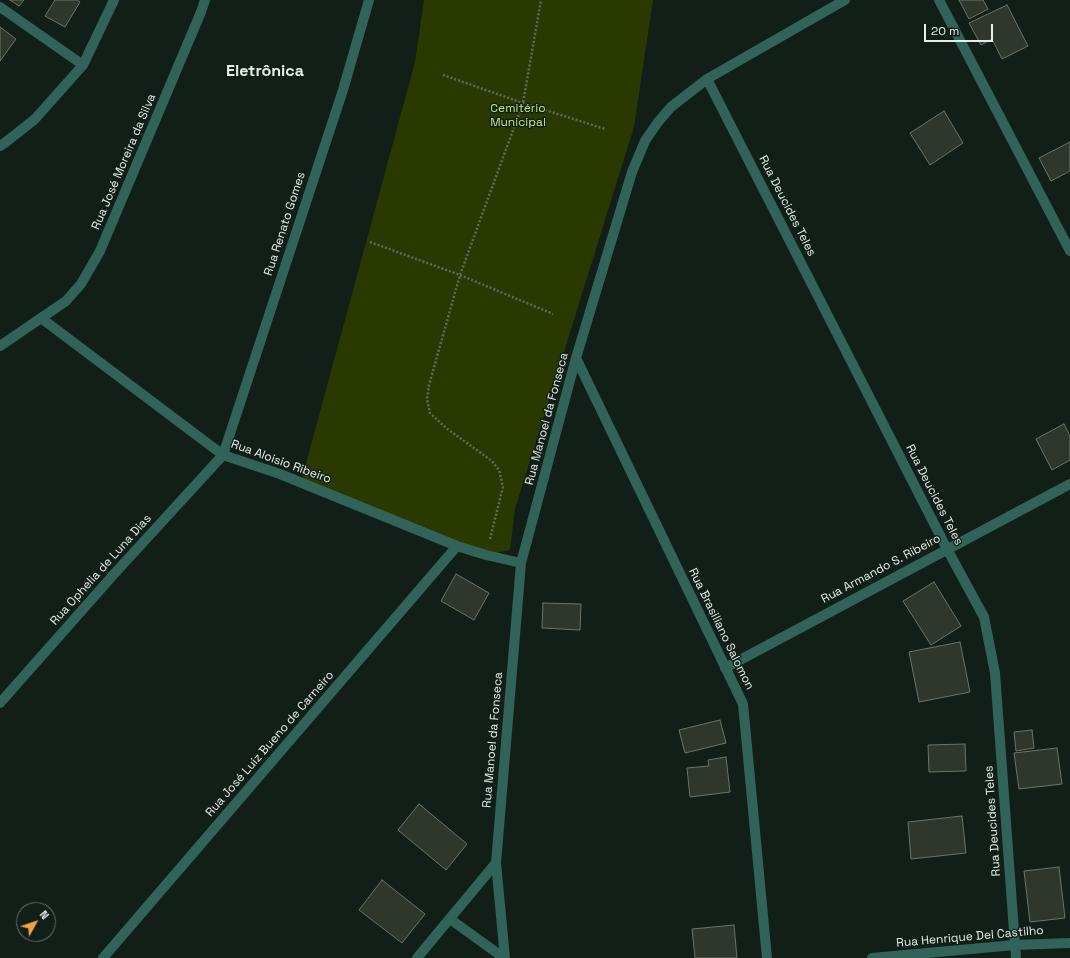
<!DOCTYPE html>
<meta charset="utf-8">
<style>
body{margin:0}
#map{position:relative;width:1070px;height:958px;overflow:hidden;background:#111f18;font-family:"Space Grotesk",sans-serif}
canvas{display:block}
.north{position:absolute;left:16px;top:902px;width:40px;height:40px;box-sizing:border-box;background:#111f18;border:1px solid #66726c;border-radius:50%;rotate:50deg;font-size:11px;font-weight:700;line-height:16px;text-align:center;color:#e5efe9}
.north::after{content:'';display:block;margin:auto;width:14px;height:18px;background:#f3a442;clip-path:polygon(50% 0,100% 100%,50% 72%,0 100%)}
.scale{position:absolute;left:924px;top:24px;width:69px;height:18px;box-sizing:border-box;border:2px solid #e5efe9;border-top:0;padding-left:5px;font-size:12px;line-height:14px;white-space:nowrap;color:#e5efe9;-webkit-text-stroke:3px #111f18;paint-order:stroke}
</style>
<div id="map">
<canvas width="1070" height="958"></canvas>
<div class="north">N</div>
<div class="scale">20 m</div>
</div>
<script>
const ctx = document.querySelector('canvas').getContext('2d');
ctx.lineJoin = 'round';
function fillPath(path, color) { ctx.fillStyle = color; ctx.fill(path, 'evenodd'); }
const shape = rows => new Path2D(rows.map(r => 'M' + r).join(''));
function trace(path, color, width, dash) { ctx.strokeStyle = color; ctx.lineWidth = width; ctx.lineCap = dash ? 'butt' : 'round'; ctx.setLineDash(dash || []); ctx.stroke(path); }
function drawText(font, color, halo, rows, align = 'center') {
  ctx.font = font + ' "Space Grotesk",sans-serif'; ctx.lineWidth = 3; ctx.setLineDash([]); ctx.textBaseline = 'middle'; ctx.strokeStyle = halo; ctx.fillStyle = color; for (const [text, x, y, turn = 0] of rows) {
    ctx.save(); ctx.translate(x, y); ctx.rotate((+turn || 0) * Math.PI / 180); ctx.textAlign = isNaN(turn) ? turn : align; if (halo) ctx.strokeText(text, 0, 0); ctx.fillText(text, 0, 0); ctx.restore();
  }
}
fillPath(shape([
 [424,0,653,0,634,127,515,509,510,550,474,557,302,478,415,62]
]), '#2a3900');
const building = shape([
 [10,0,24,0,19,6,10,0],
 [55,0,77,0,80,2,65,27,45,16,55,0],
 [959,0,983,0,988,9,969,19,959,0],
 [1007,5,1028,46,1002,59,992,39,981,45,969,23,1007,5],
 [0,27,16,39,0,61,0,27],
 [944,111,963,143,930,165,910,133,944,111],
 [1070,142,1070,171,1051,181,1039,158,1070,142],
 [1064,424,1070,436,1070,460,1052,470,1036,439,1064,424],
 [456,574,489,593,474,620,441,601,456,574],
 [934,582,961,626,931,645,903,601,934,582],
 [543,603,581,604,580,630,542,628,543,603],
 [960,642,970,692,919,702,909,652,960,642],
 [720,720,726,743,685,753,679,730,720,720],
 [1032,730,1034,748,1016,751,1014,732,1032,730],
 [965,744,966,771,929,772,928,745,965,744],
 [1057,748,1062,784,1019,789,1014,753,1057,748],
 [726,757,730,792,690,797,687,768,709,766,708,760,726,757],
 [419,804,467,844,446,870,398,830,419,804],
 [962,816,966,853,911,859,908,822,962,816],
 [1059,867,1065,918,1030,922,1024,871,1059,867],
 [382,880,425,914,402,943,359,910,382,880],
 [734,925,737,958,695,958,692,929,734,925]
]);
fillPath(building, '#2d372c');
trace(building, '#6a7669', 1);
trace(shape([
 [443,75,523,103,605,129],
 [370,242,460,275,553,314],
 [490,539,503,487,499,470,492,461,446,428,430,413,427,399,429,385,460,275,523,103,541,0]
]), '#5e6a64', 2.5, [2, 2]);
trace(shape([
 [939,0,1070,251],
 [0,7,83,65],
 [707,79,947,549,984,617,995,673,1016,958],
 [0,146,6,142,35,119,83,65,114,0],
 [41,318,223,455,280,474,457,546,486,555,521,563],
 [0,346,66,301,81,284,100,251,201,12,205,0],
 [576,358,743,704,767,958],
 [725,668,1070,484],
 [0,703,115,573,223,455,343,90,369,0],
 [450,919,504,958],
 [103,958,457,546],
 [417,958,496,863],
 [505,958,496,863,521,563,576,358,632,172,645,141,658,122,671,107,707,79,845,0],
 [872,958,1015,945,1070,943]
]), '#326359', 10);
drawText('12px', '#c4ea74', '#111f18', [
 ["Cemitério",518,109],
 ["Municipal",518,123]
]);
drawText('12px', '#e5efe9', '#111f18', [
 ["Rua José Moreira da Silva",124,162,-67],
 ["Rua Deucides Teles",787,206,63],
 ["Rua Renato Gomes",285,224,-72],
 ["Rua Manoel da Fonseca",547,419,-75],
 ["Rua Aloisio Ribeiro",281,462,20],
 ["Rua Deucides Teles",934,495,63],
 ["Rua Armando S. Ribeiro",881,569,-28],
 ["Rua Ophelia de Luna Dias",101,570,-48],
 ["Rua Brasiliano Salomon",721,629,64],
 ["Rua Manoel da Fonseca",493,740,-85],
 ["Rua José Luiz Bueno de Carneiro",270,744,-49],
 ["Rua Deucides Teles",993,821,-94],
 ["Rua Henrique Del Castilho",970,937,-5]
]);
drawText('bold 16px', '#e5efe9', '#111f18', [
 ["Eletrônica",265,72]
]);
</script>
